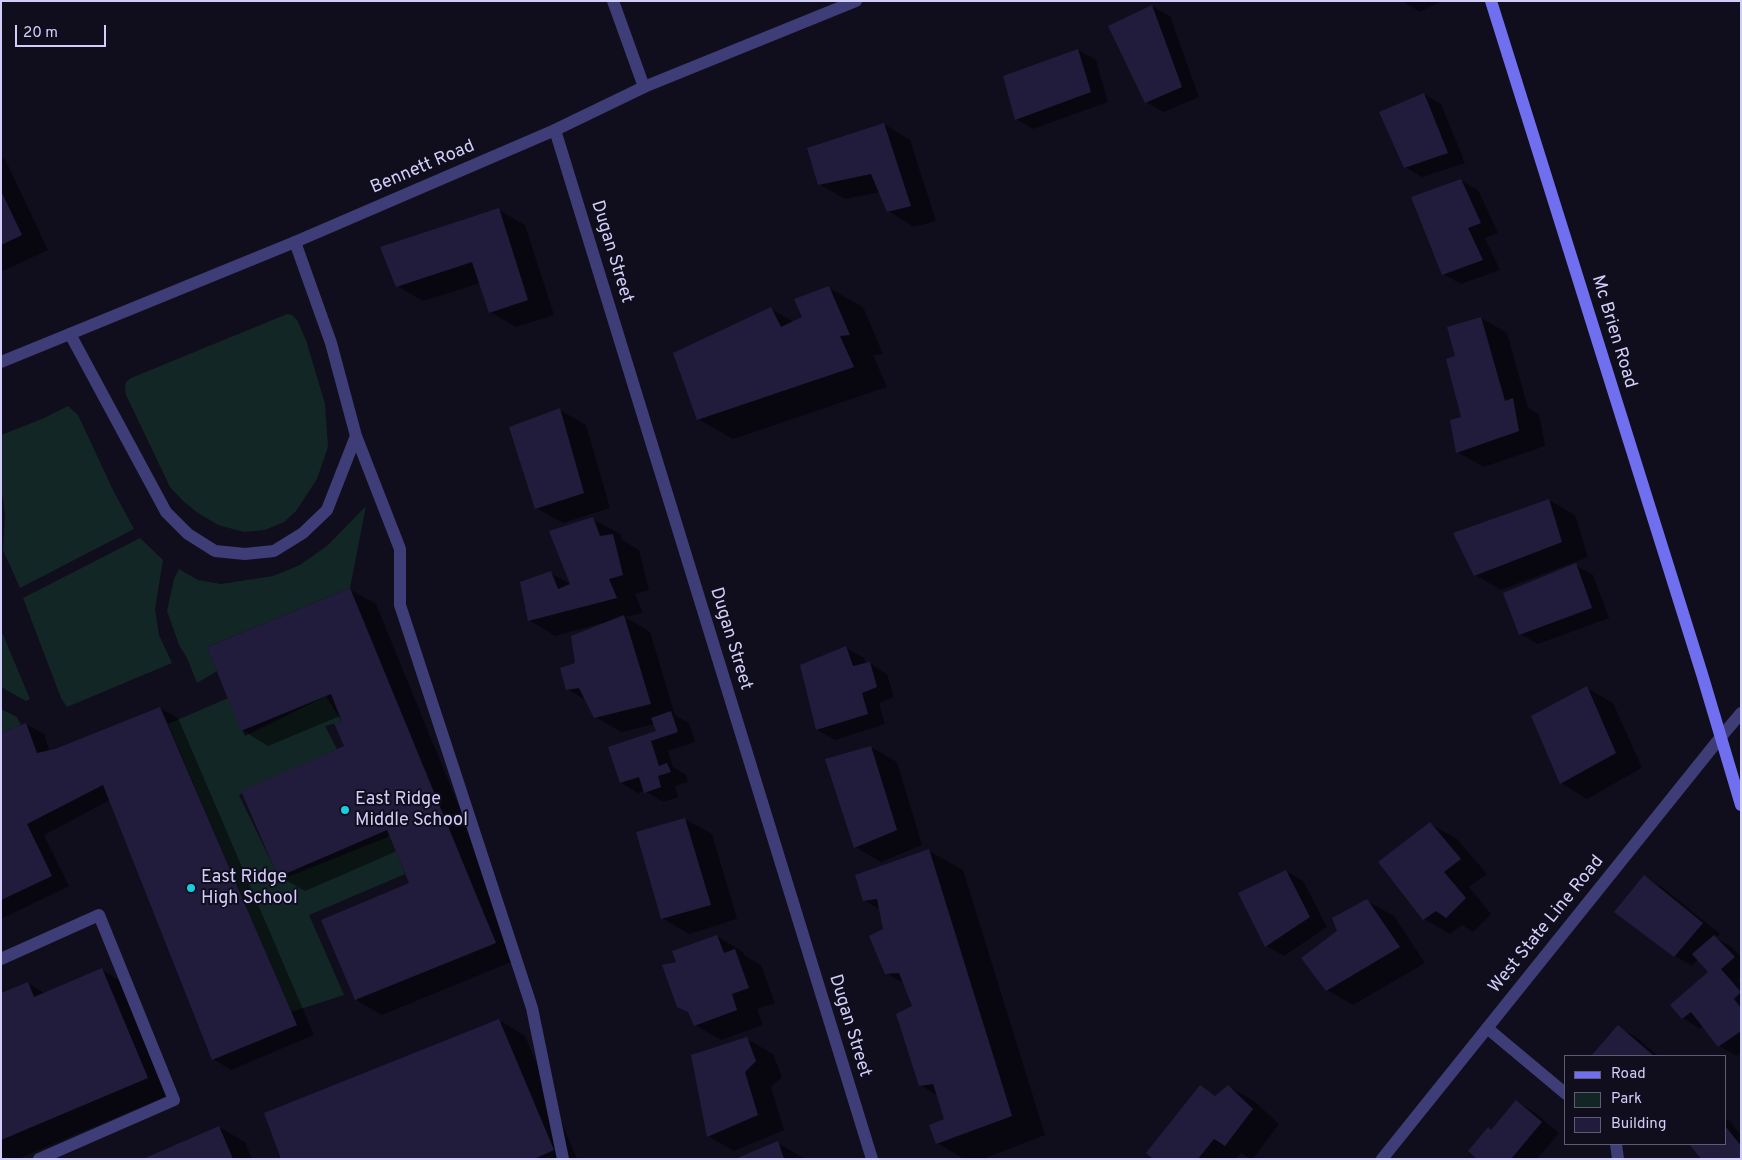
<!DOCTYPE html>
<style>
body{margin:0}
#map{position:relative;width:1742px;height:1160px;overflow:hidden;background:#100e1d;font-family:Overpass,sans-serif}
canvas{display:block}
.frame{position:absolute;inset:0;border:2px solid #d2cefa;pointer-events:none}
.legend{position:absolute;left:1564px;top:1055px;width:162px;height:90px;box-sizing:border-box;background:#100e1d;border:1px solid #5e5b75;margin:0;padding:6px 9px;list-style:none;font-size:15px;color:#d2cefa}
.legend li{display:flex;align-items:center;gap:10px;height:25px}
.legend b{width:25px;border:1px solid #5e5b75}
.scale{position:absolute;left:15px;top:25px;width:91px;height:22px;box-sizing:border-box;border:2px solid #d2cefa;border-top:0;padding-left:6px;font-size:15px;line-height:18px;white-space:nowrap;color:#d2cefa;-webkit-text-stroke:4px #100e1d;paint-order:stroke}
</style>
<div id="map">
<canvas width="1742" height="1160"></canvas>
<div class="frame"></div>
<ul class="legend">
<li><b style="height:6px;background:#706ff0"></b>Road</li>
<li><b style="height:14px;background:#112625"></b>Park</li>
<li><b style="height:14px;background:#211c3c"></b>Building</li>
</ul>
<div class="scale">20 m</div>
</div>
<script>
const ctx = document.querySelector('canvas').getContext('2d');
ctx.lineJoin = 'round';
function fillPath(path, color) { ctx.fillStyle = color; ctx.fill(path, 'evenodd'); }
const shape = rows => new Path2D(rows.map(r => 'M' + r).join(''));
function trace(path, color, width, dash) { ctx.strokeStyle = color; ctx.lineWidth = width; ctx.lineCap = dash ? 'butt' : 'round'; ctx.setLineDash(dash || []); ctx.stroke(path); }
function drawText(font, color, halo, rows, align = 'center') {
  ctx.font = font + ' Overpass,sans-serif'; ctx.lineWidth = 4; ctx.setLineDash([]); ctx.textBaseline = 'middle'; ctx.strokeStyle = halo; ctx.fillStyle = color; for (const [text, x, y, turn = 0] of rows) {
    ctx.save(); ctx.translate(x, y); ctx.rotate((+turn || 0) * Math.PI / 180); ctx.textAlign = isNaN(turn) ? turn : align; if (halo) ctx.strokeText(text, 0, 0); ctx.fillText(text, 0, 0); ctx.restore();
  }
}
fillPath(shape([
 [287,314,292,315,297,320,306,340,325,404,328,447,317,479,296,511,284,522,265,530,244,532,218,525,198,513,183,501,170,487,126,395,125,389,126,382,131,378],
 [68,406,78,415,114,492,134,529,20,588,3,550,5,516,1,485,1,435,42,419],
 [366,506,350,588,207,647,217,671,197,683,187,658,179,645,167,611,174,579,179,569,198,580,221,584,273,576,300,565,328,545],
 [140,538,163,560,155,609,159,635,172,663,67,707,61,698,23,598],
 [1,630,30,699,26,701,1,687],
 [326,696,342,722,325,726,337,749,239,795,280,880,390,836,405,874,309,915,344,995,291,1012,168,724,228,698,245,736],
 [1,709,17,717,21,725,1,733]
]), '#112625');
fillPath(shape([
 [1402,1,1442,1,1420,12],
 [1152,6,1170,16,1199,97,1164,112,1146,102],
 [1078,50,1096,60,1108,102,1033,129,1016,119],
 [1424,94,1441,104,1465,163,1422,177,1405,167],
 [884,124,910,140,936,221,914,227,888,211,880,192,845,199,819,184],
 [1,157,5,159,48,250,3,271,1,270],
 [1460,180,1478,190,1498,233,1485,238,1500,270,1461,284,1443,274],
 [499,210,525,225,554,315,516,327,490,312,480,283,423,301,397,286],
 [829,288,863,307,883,354,873,355,887,387,733,439,698,419,771,309,794,322,803,317],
 [1481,318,1507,333,1528,408,1539,414,1545,446,1484,467,1457,452,1462,418,1457,357],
 [560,410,586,425,610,508,563,523,536,508],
 [1549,500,1575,515,1588,557,1501,590,1475,575],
 [593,519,620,534,622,540,639,550,649,590,635,594,643,613,625,617,650,632,675,715,689,723,695,742,668,751,673,767,685,774,688,782,675,786,678,797,663,802,645,791,638,793,621,783,657,732,655,724,621,732,595,717,587,701,567,689,577,664,603,625,602,623,555,636,529,620,551,573,572,585],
 [1575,565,1593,575,1609,618,1538,644,1520,634],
 [349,589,376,604,521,958,382,1015,356,1000,411,884,397,851,305,891,279,876,346,747,343,723,340,716,268,746,242,730],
 [846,648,864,658,866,664,870,663,887,674,894,697,879,703,885,724,835,740,817,730],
 [1587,688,1613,703,1642,768,1587,799,1561,783],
 [160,708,178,718,314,1035,231,1070,213,1059,110,800,44,835,69,886,1,919,1,734,26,724,44,734,50,752],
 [871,747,897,762,922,845,881,862,855,847],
 [685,819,712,834,737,919,689,934,662,918,637,833],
 [1430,824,1457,839,1487,874,1469,887,1491,914,1473,932,1462,925,1450,934,1424,919],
 [929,851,963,870,1045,1135,983,1159,964,1159,937,1143,946,1120,938,1096,920,1085,913,1006,905,984,886,973,884,930,880,910,864,900],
 [1286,871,1303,881,1327,927,1284,956,1266,946,1240,893],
 [1645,877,1662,887,1720,934,1716,938,1732,947,1741,956,1741,977,1738,979,1741,983,1741,1053,1737,1056,1719,1046,1703,1026,1700,1029,1683,1018,1710,972,1698,959,1692,966,1675,956],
 [1367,901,1394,916,1425,963,1353,1005,1327,990,1338,931],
 [717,936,743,952,745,956,761,965,775,1003,757,1009,763,1025,721,1040,695,1025,678,962],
 [102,970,128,985,173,1093,18,1159,1,1159,1,994,28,983,46,994],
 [499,1020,525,1036,577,1159,283,1159],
 [1618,1027,1636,1037,1658,1056,1593,1056],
 [747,1039,773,1054,782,1077,771,1087,784,1130,734,1151,708,1136],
 [1228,1086,1254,1101,1279,1124,1253,1159,1250,1159,1241,1153,1236,1159,1154,1159,1200,1087,1216,1096],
 [1516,1101,1534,1112,1559,1133,1537,1159,1479,1159,1492,1131],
 [1726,1119,1731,1122,1741,1135,1741,1159,1703,1159,1691,1144,1726,1144],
 [219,1127,245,1142,252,1159,146,1159],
 [778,1143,805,1159,738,1159]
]), '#0007');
fillPath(shape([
 [1152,5,1182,87,1145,103,1108,26],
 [1078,49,1091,92,1015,120,1003,76],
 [1424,93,1448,153,1404,168,1379,112],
 [884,123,911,206,887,212,871,174,818,185,807,148],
 [1461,179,1481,223,1468,228,1483,260,1442,275,1411,197],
 [1,191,22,235,1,245],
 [499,208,528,300,489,313,472,262,396,287,380,247],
 [829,286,850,335,840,336,854,367,697,420,673,353,771,307,781,327,802,317,794,299],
 [1481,317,1505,401,1513,398,1519,431,1456,453,1450,420,1461,417,1446,359,1455,356,1447,327],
 [560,408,584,493,535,509,509,427],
 [1549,499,1562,542,1474,576,1453,533],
 [593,517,600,536,613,534,623,575,609,579,617,598,528,621,520,582,551,571,558,589,570,584,549,531],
 [1576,563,1592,608,1519,635,1503,593],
 [350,588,496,943,355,1000,321,920,409,883,387,830,278,877,241,791,344,746,334,723,342,722,331,694,241,731,207,647],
 [624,615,651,704,594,718,579,688,566,690,560,668,575,663,571,636],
 [846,646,853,666,870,662,877,687,862,693,868,714,816,730,800,665],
 [1587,686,1616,753,1560,784,1531,716],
 [160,707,297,1025,212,1060,103,785,27,824,52,876,1,900,1,733,26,723,37,753,55,749],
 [671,711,678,732,651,741,659,766,667,763,671,772,658,776,661,787,644,793,639,777,620,783,608,747,656,731,651,718],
 [871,746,897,830,854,848,825,759],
 [685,818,711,905,661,919,636,832],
 [1430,822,1461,859,1444,872,1466,898,1446,918,1436,911,1423,920,1378,862],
 [929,849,1012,1116,936,1144,929,1125,944,1119,933,1084,919,1086,896,1014,912,1006,899,973,885,974,869,936,883,929,877,899,863,901,855,875],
 [1286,870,1310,917,1265,947,1238,893],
 [1644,875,1703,923,1674,957,1614,912],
 [1367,899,1400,947,1326,991,1301,958,1337,931,1332,918],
 [717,935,724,953,735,949,749,988,732,994,737,1010,694,1026,688,1012,677,1007,662,965,676,962,672,951],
 [1714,935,1735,957,1721,969,1741,992,1734,999,1741,1008,1741,1031,1718,1047,1691,1012,1682,1019,1670,1005,1708,972,1692,954],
 [102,968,148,1078,1,1140,1,993,28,982,34,997],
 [499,1019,554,1150,534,1159,281,1159,264,1113],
 [1618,1025,1654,1056,1591,1056],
 [747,1037,756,1061,745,1072,758,1115,707,1137,691,1055],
 [1200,1085,1215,1096,1228,1085,1253,1109,1225,1146,1214,1139,1198,1159,1153,1159,1146,1153],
 [1516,1100,1542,1122,1511,1159,1477,1159,1468,1151,1488,1127,1491,1130],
 [219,1126,233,1159,143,1159],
 [1726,1127,1741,1146,1741,1159,1701,1159,1689,1144,1726,1144],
 [778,1141,784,1159,735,1159]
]), '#211c3c');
trace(shape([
 [295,242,331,343,356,436,400,549,400,605,532,1008,563,1159],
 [70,334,166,512,188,534,215,551,245,554,274,551,303,533,327,510,356,436],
 [1,959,99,915,174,1100,39,1159],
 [1487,1028,1566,1094],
 [1616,1144,1618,1159]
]), '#3e3d77', 12);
trace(shape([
 [613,1,644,87],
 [555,130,872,1159],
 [1720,738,1741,713]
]), '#3e3d77', 12);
trace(shape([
 [1,362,295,242,555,130,644,87,856,1],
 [1382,1159,1720,738]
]), '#3e3d77', 12);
trace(shape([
 [1491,1,1702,674,1741,805]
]), '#706ff0', 12);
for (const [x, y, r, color] of [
 [345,810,5,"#17cdde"],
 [191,888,5,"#17cdde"]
]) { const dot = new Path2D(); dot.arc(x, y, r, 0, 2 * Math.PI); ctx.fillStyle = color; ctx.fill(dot); trace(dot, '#100e1d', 2); }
drawText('18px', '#d2cefa', '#100e1d', [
 ["Bennett Road",423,168,-23],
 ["Dugan Street",611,252,73],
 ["Mc Brien Road",1613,332,73],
 ["Dugan Street",730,639,73],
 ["West State Line Road",1547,925,-51],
 ["Dugan Street",849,1026,73]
]);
drawText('18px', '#d2cefa', '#100e1d', [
 ["East Ridge",355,800],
 ["Middle School",355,821],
 ["East Ridge",201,878],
 ["High School",201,899]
], 'left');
</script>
